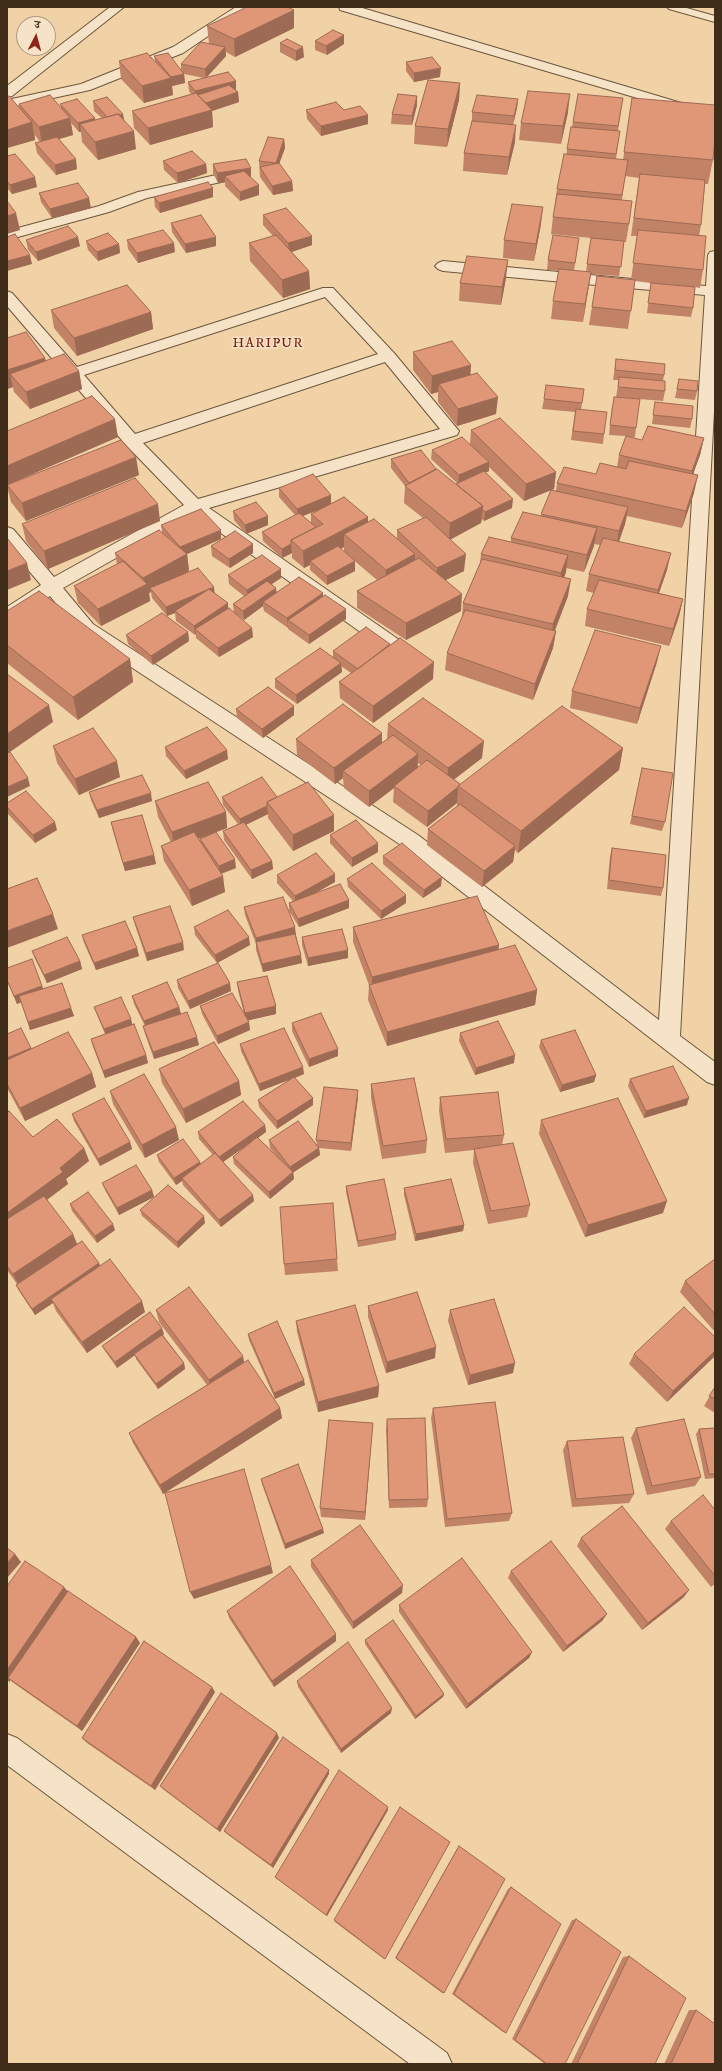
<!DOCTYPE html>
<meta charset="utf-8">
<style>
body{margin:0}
#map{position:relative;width:722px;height:2071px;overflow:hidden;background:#f1d2a7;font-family:"IM FELL DW Pica","Noto Serif Devanagari",serif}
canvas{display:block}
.frame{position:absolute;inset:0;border:8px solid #402d19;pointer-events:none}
.north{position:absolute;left:16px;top:16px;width:40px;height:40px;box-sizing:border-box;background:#f6e2c6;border:1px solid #ad9a81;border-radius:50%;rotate:6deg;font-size:11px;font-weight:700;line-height:16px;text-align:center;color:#402d19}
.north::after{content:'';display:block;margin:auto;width:14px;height:18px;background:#8f2418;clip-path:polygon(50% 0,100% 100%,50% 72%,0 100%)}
</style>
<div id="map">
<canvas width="722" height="2071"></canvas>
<div class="frame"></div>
<div class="north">उ</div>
</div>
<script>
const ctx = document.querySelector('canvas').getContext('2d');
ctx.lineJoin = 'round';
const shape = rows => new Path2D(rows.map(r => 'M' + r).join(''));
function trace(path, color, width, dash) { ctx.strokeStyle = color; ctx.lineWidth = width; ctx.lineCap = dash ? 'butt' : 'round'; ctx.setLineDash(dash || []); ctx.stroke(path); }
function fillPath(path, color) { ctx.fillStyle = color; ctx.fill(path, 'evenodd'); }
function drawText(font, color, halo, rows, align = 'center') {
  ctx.font = font + ' "IM FELL DW Pica",serif'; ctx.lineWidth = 3; ctx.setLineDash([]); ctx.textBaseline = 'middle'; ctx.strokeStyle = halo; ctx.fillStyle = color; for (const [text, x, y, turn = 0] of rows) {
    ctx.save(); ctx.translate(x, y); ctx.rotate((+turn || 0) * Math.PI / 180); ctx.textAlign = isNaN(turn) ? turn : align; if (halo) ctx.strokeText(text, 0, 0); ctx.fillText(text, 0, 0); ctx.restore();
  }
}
const lane = shape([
 [667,7,683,7,715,16,715,22,669,9,667,7]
]);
const street = shape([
 [110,7,124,7,12,96,7,97,7,86,110,7],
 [236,7,251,7,183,53,90,90,7,108,7,100,81,84,173,47,236,7],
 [339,7,359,7,715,113,715,121,340,10,339,7],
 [230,172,235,173,237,176,235,179,147,198,109,212,7,240,7,231,99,206,138,192,230,172],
 [715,251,715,393,680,1036,715,1062,715,1085,707,1082,404,847,81,634,50,596,13,621,7,622,7,607,41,585,7,545,7,527,13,529,54,577,184,505,126,445,7,306,7,291,12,293,77,367,323,288,333,288,394,353,459,431,457,435,209,508,421,655,423,660,421,665,414,667,407,665,194,514,63,588,93,624,418,835,659,1020,705,295,443,271,438,269,435,266,438,263,443,261,706,286,708,255,710,252,715,251],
 [325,297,378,354,135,434,84,375,325,297],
 [385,362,440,429,198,499,143,443,385,362],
 [7,1734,17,1738,447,2053,452,2064,410,2064,7,1765,7,1734]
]);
trace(lane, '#6c563c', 2);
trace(street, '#6c563c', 2);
fillPath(lane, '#f6e2c6');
fillPath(street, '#f6e2c6');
fillPath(shape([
 [207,26,294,28,235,57,226,52,226,56,207,77,236,81,236,90,238,92,239,102,212,111,213,127,150,145,134,128,132,111,191,94,189,91,188,82,204,78,184,74,185,83,172,86,172,85,173,95,144,103,121,79,119,61,155,61,154,56,181,70,181,64,210,44,209,43],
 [344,35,344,44,327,55,315,50,315,41],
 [287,39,304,57,296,61,280,52,280,43],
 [406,62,440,77,414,82,406,71],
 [460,83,459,100,447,147,414,144,415,126],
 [7,96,20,108,19,104,61,107,60,104,95,120,102,118,94,111,93,101,123,114,124,119,136,149,98,160,82,142,81,132,79,132,71,123,73,135,59,139,77,169,56,175,37,153,35,143,40,142,35,135,35,140,7,148],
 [417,96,417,105,412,125,391,124,392,114],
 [623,98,618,131,620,131,616,159,623,160,632,98,713,160,708,184,705,184,701,225,699,236,703,270,700,288,695,287,693,308,691,317,647,313,651,283,635,281,628,329,589,325,597,276,631,280,637,236,631,236,639,178,625,176,622,200,629,224,626,242,624,242,619,276,591,274,583,322,551,319,553,301,559,271,547,270,548,260,579,238,574,271,586,272,591,238,551,234,553,217,557,189,566,155,573,122],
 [518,99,517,108,513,124,515,142,507,175,463,171,464,153,472,121,472,112],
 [306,110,344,110,368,115,368,124,321,136,307,119],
 [568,112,561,144,519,140,521,123],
 [284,139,285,148,279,164,292,181,293,191,273,195,260,177,259,161],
 [7,156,37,187,12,194,7,188],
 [163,161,206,164,207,173,178,183,164,170],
 [213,164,251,178,259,185,259,195,240,201,225,186,225,182,218,183,213,173],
 [213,188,213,197,160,213,155,207,154,197],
 [39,193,91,208,52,218,41,202],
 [263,215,312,245,291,252,309,271,310,289,283,298,250,261,249,243,273,236,263,225],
 [171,223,216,246,186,253,172,232],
 [541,224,534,261,503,258,504,240],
 [26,240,80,246,38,261,28,250],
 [127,240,175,252,138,263,128,249],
 [86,241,119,244,120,253,98,261,88,250],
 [506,278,501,305,459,301,460,283],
 [51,310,151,312,153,329,77,356,54,328],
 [7,338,45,358,46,361,79,371,82,389,30,409,14,392,13,387,7,389],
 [413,352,471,365,470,375,496,414,457,426,438,402,438,392,431,394,413,370],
 [616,359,664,375,663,381,665,391,663,401,616,397,619,380,613,380],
 [679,379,697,391,695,400,675,398],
 [584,389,581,410,604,434,603,444,571,440,575,412,542,409,544,399],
 [655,402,692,419,690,428,652,424],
 [612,406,636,428,635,437,629,437,642,440,704,438,700,455,693,474,694,493,682,528,627,516,625,524,619,542,667,570,659,593,683,599,679,616,669,646,585,626,587,609,594,593,586,591,589,574,600,545,594,544,584,572,566,568,566,572,564,578,568,596,554,631,556,631,553,648,533,700,445,670,447,653,462,618,463,603,480,563,481,554,511,542,511,538,541,516,551,490,524,501,489,467,489,471,485,473,512,508,484,521,482,519,481,523,450,540,464,571,445,580,461,611,406,640,357,608,357,591,377,580,344,552,344,547,341,549,355,571,327,585,310,570,310,565,304,568,292,558,292,553,282,558,263,541,262,532,295,515,279,497,279,488,331,495,331,503,368,517,368,522,397,538,397,530,423,518,404,503,405,486,391,468,391,459,436,469,456,484,457,483,431,459,432,450,470,444,471,430,556,472,554,489,551,490,556,491,557,483,596,474,617,467,619,455,626,436,609,435],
 [317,510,311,514,311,524,302,516],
 [7,431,118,437,12,483,139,475,26,521,11,502,7,486],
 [233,511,268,516,268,525,246,534,234,520],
 [160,521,48,569,26,541,22,524],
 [161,525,221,539,187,554,189,571,182,575,214,593,228,603,228,609,253,637,219,657,196,638,196,634,195,635,176,621,175,613,167,616,152,598,151,592,149,593,150,601,101,626,78,603,74,586,117,564,115,553,162,532],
 [211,546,253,553,230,568,212,556],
 [281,569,281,578,272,584,277,592,323,593,323,596,346,619,309,644,288,629,288,627,288,628,264,611,263,606,244,620,234,613,233,604,244,596,229,584,228,575],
 [7,611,130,659,133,682,78,720,7,663],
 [188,632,189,641,153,665,128,644,126,635],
 [390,645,433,679,373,723,340,698,339,682,351,673,341,666,342,672,297,704,275,688,275,679,333,658,333,651],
 [657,662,637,724,570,708,572,691],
 [236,709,294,715,263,738,237,718],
 [388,724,482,758,454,779,460,784,623,748,619,770,518,853,515,850,513,862,482,887,427,845,428,829,457,806,457,803,427,827,393,802,394,788,369,807,344,788,343,778,335,784,297,755,296,739,382,733,382,743,387,739],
 [418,763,421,765,418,768],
 [53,746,120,777,79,795,57,763],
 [165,747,228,759,186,779,166,756],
 [642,768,665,822,662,831,630,824],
 [89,792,152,801,99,818,91,800],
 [222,797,277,797,334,815,334,831,293,851,268,818,268,814,246,825,272,861,273,869,252,879,224,840,223,831,238,824,223,805],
 [155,801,226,812,227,828,216,832,236,868,221,874,225,892,192,906,164,861,161,846,171,842,158,817],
 [208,835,200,839,201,843,198,839],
 [7,803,57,830,35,843,7,813],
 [111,822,154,855,156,864,125,871,113,831],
 [330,835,378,852,352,867,330,843],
 [612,848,663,888,661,896,607,889,610,856],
 [383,856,441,886,423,898,383,864],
 [335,874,335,882,316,893,349,900,349,908,299,927,289,911,289,903,293,901,277,883,277,875],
 [347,879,406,895,406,903,381,919,348,887],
 [244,907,296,935,302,963,263,972,256,950,256,944,245,915],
 [133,917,184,950,147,961,135,925],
 [194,927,250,945,217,963,195,935],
 [353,927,499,945,498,950,537,990,535,1005,387,1046,368,1000,369,985,353,942],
 [82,935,137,948,139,956,96,970,84,943],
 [302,937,348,958,308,966,302,945],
 [32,951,80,961,82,969,47,983,35,959],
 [7,968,42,986,43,988,71,1008,74,1016,30,1030,21,1002,17,1004,7,981],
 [177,980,231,991,190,1009,178,988],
 [237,982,276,1006,276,1014,248,1020,250,1030,218,1044,202,1014,200,1006,244,1014,238,990],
 [132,996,179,1007,181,1014,199,1045,154,1059,145,1034,143,1026,145,1026,134,1004],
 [94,1007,132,1025,146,1055,148,1063,105,1078,93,1047,91,1039,105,1034,97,1015],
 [292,1023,338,1056,309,1067,292,1031],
 [460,1033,514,1063,475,1075,459,1041],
 [7,1034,31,1049,92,1073,96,1087,25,1121,7,1088],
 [541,1040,596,1075,594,1082,560,1092,539,1047],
 [240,1044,304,1074,295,1078,313,1098,313,1105,277,1129,259,1107,258,1100,289,1080,260,1091,241,1051],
 [159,1069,239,1081,241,1095,186,1123,162,1083],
 [630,1079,687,1105,644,1118,628,1086],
 [371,1084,427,1140,426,1153,382,1159,371,1098],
 [110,1091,179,1140,145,1158,113,1104],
 [358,1097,351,1151,319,1148,320,1155,293,1172,294,1179,270,1199,234,1164,233,1157,253,1141,223,1162,254,1201,221,1227,183,1185,182,1181,176,1185,159,1162,157,1155,200,1162,201,1164,213,1155,199,1139,198,1132,265,1125,266,1132,258,1138,278,1157,270,1148,269,1140,317,1144,316,1140],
 [440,1097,504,1135,502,1145,530,1205,527,1217,488,1224,473,1163,474,1150,445,1153,439,1111],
 [7,1113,33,1137,84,1148,89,1161,66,1179,68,1184,47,1200,77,1244,100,1266,145,1312,87,1353,56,1311,53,1303,35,1315,19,1291,16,1285,17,1284,7,1270],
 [72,1114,130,1142,132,1149,100,1166,74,1121],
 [541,1120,663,1213,585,1237,539,1134],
 [102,1183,152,1190,154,1197,119,1215,105,1190],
 [346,1186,396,1234,396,1240,358,1247,346,1192],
 [404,1188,464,1225,463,1231,415,1241,404,1195],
 [70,1204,115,1230,97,1243,72,1211],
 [140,1210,205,1223,178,1248,142,1216],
 [337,1259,338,1271,285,1275,284,1264],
 [715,1259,715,1332,680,1292,685,1281],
 [368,1306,435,1358,386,1373,368,1317],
 [156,1310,244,1362,280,1408,282,1418,163,1494,133,1443,129,1433,207,1385,159,1322],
 [450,1310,513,1373,468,1385,448,1321],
 [296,1321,379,1386,378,1397,318,1412,297,1332],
 [164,1334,163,1335,184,1363,185,1369,158,1389,136,1359,135,1355,117,1368,105,1351,102,1346],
 [248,1334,305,1385,275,1399,249,1340],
 [715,1337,715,1356,667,1402,629,1364,634,1354],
 [715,1387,715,1413,704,1406],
 [433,1408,512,1513,509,1521,445,1527,431,1418],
 [387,1419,428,1499,427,1507,389,1508,386,1429],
 [373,1423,372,1433,365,1520,321,1517,320,1508],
 [636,1428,701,1477,695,1486,647,1495,631,1438],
 [715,1428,715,1478,705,1479,696,1434,699,1429],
 [567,1441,634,1494,629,1503,572,1507,563,1450],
 [261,1479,324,1533,285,1549,262,1484],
 [715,1510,715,1584,711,1587,665,1529,671,1521],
 [581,1538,684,1597,642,1630,577,1546],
 [311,1560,402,1593,353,1629,311,1567],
 [511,1571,607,1614,602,1621,563,1652,508,1578],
 [7,1586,68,1592,136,1637,140,1643,82,1731,15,1684,10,1680,10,1682,7,1680],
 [399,1605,532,1652,529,1658,466,1709,399,1612],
 [227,1611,336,1641,274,1687,229,1618],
 [365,1640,444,1694,443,1697,415,1719,365,1644],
 [297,1681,391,1713,341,1753,298,1687],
 [215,1692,155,1790,87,1743,82,1738],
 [279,1738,220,1832,164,1790,160,1786],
 [329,1770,329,1774,273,1868,227,1834,224,1831],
 [388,1810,327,1916,277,1879,275,1877],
 [450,1842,384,1959,335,1922,334,1920],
 [457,1849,444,1993,442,1993,395,1958],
 [511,1887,506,2033,503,2032,452,1994,508,1889],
 [576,1919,565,2064,545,2064,512,2039,572,1920],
 [629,1956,655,2064,571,2064,623,1957],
 [689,2010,696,2010,715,2064,664,2064]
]), '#c18266');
fillPath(shape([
 [294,10,294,28,235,57,234,39],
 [344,35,344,44,327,55,326,46],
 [225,47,226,56,206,78,205,69],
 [303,47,304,57,296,61,296,51],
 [441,68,440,77,414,82,414,73],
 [184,74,185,83,172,86,171,77],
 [171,78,173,95,144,103,142,86],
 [236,81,236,90,196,98,195,91],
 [460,83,459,100,447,147,448,129],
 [238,92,239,102,212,111,213,127,150,145,148,128,203,104],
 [570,94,568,112,561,144,563,126],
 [417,96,417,105,412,125,412,116],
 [518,99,517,108,513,125,514,116],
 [123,114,124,123,109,118],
 [368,115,368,124,321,136,321,126],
 [70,118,73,135,42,144,39,127],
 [95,118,97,127,80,124,81,132,79,132,78,123],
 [32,122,35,140,7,148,7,130],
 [516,125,515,142,507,175,509,157],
 [134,131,136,149,98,160,95,142],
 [284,139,285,148,276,172,276,163],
 [76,159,77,169,56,175,55,165],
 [206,164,207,173,178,183,177,173],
 [251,168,251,178,229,181,225,176,225,182,218,183,217,173],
 [35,177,37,187,12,194,10,185],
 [292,181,293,191,273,195,272,186],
 [259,185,259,195,240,201,240,192],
 [213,188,213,197,160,213,159,203],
 [89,198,91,208,52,218,50,209],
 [543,207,541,224,534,261,536,244],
 [16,213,20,230,7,234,7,216],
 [312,236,312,245,289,253,288,243],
 [78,237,80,246,38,261,36,252],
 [216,237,216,246,186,253,185,244],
 [174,243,175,252,138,263,137,253],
 [119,244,120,253,98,261,97,252],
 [30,255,32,264,7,271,7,261],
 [508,260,506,278,501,305,502,287],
 [309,271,310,289,283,298,282,280],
 [591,272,588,290,583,322,585,304],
 [151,312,153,329,77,356,74,338],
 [45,358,48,376,10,374,13,387,7,389,7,370],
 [471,365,470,382,439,384,438,392,431,394,432,376],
 [79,371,82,389,30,409,26,392],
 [498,397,496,414,457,426,458,409],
 [115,419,118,437,7,485,7,466],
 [704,438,700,455,688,488,692,471],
 [136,457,139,475,26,521,22,503],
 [489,462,489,471,458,485,459,475],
 [556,472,554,489,524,501,526,484],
 [698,475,694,493,682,528,686,511],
 [331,495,331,505,298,518,297,509],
 [513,499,512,508,484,521,485,512],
 [158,504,160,521,48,569,44,551],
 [483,506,481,523,449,540,450,523],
 [628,507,625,524,616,549,619,531],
 [268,516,268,525,246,534,245,525],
 [368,517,368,534,344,534,344,547,313,564,310,561,310,565,304,568,303,551],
 [597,528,594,546,584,572,587,555],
 [221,530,221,539,187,554,189,571,153,591,150,588,151,592,149,593,150,601,101,626,98,609,144,586,143,578,180,547],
 [253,544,253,553,230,568,229,559],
 [291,544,292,553,282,558,282,549],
 [671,553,667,570,654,607,658,590],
 [415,554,415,571,385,587,386,570],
 [466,554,464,571,436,585,437,568],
 [568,555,566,572,559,590,561,573],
 [355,561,355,571,327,585,327,576],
 [27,563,31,580,7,590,7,571],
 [281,569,281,578,248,599,247,590],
 [571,579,568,596,551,641,553,624],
 [214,587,215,596,175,611,175,613,167,616,166,607],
 [276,588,277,597,263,602,263,606,244,620,243,611],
 [323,593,323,602,288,620,288,628,287,618],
 [462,594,461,611,406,640,406,623],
 [683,599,679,616,669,646,673,629],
 [228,603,228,612,195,629,196,634,195,635,194,626],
 [346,609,346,619,309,644,309,635],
 [252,628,253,637,219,657,218,648],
 [556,631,553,648,533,700,535,684],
 [188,632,189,641,153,665,151,656],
 [661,646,657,662,637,724,640,708],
 [130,659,133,682,78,720,73,697],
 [434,662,433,679,373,723,373,706],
 [341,663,342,672,297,704,296,695],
 [49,705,53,722,7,754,7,734],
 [294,706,294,715,263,738,262,729],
 [382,733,382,749,343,771,343,778,335,784,334,768],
 [484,741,482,758,447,785,448,768],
 [623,748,619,770,518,853,521,831],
 [227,750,228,759,186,779,184,771],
 [418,754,417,770,394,786,394,788,369,807,369,791],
 [117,761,120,777,79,795,75,779],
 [28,778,30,786,7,797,7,787],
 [458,787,457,803,427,827,428,811],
 [151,793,152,801,99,818,97,810],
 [267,806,268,814,241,827,240,819],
 [226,812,227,828,174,848,172,832],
 [334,815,334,831,293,851,293,835],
 [55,822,57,830,35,843,33,835],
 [378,843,378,852,352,867,352,858],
 [515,846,513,862,482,887,484,871],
 [154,855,156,864,125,871,123,863],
 [235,859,236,868,220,874,219,866],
 [272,861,273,869,252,879,251,870],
 [335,874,335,882,295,904,295,896],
 [223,876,225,892,192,906,189,890],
 [442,877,441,886,423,898,424,890],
 [406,895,406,903,381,919,381,911],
 [349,900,349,908,299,927,298,919],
 [53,914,58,929,7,948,7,931],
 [295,927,296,935,256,946,256,938],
 [249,937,250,945,217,963,215,955],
 [183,942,184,950,147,961,146,953],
 [499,945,497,960,372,992,372,977],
 [137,948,139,956,96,970,94,963],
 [348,950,348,958,308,966,308,958],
 [301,955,302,963,263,972,262,964],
 [80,961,82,969,47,983,44,975],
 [230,983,231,991,190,1009,188,1001],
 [42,986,45,993,17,1004,14,996],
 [537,990,535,1005,387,1046,387,1032],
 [276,1006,276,1014,246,1021,245,1013],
 [179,1007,181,1014,146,1029,144,1021],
 [71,1008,74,1016,30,1030,28,1022],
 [131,1019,133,1027,106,1037,104,1029],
 [249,1022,250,1030,218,1044,217,1036],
 [197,1037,199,1045,154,1059,153,1052],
 [31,1048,34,1055,7,1067,7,1058],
 [338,1049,338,1056,309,1067,309,1059],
 [146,1055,148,1063,105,1078,103,1071],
 [515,1055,514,1063,475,1075,476,1068],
 [303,1067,304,1074,260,1091,259,1084],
 [92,1073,96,1087,25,1121,20,1108],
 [596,1075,594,1082,560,1092,562,1085],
 [239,1081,241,1095,186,1123,183,1109],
 [358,1090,358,1097,351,1151,351,1143],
 [313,1098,313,1105,277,1129,277,1121],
 [689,1098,687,1105,644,1118,646,1111],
 [265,1125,266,1132,220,1164,219,1157],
 [176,1127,179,1140,145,1158,142,1145],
 [130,1142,132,1149,100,1166,98,1159],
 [84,1148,89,1161,66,1179,68,1184,7,1229,7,1213,60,1168],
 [319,1148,320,1155,291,1174,290,1167],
 [200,1162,202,1169,182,1178,182,1181,176,1185,174,1178],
 [293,1172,294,1179,270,1199,269,1192],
 [152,1190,154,1197,119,1215,117,1208],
 [253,1195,254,1201,221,1227,219,1220],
 [667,1201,663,1213,585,1237,588,1225],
 [204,1216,205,1223,178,1248,177,1242],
 [113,1224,115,1230,97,1243,95,1236],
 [464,1225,463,1231,415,1241,416,1234],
 [73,1234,78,1246,19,1286,13,1274],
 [99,1263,102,1270,51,1299,53,1303,35,1315,32,1309],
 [142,1301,145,1312,87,1353,82,1342],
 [162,1328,164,1334,135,1355,134,1354,135,1355,117,1368,115,1362],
 [436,1347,435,1358,386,1373,387,1362],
 [715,1351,715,1356,667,1402,673,1391],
 [243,1356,245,1367,212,1391,209,1380],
 [184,1363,185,1369,158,1389,156,1384],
 [515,1363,513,1373,468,1385,470,1375],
 [304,1380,305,1385,275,1399,274,1393],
 [379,1386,378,1397,318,1412,318,1402],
 [280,1408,282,1418,163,1494,160,1485],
 [373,1423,372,1433,365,1520,365,1512],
 [323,1529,324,1533,285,1549,285,1544],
 [15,1554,21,1562,7,1578,7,1563],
 [271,1565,273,1573,194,1599,190,1592],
 [403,1585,402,1593,353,1629,353,1622],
 [64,1587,70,1594,8,1678,10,1680,10,1682,7,1679,7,1670],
 [689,1590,684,1597,642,1630,648,1623],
 [607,1614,602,1621,563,1652,567,1646],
 [336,1634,336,1641,274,1687,272,1681],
 [136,1637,140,1643,82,1731,77,1726],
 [532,1652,529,1658,466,1709,468,1704],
 [212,1687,215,1692,155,1790,151,1786],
 [444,1694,443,1697,415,1719,416,1716],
 [392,1708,391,1713,341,1753,341,1749],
 [277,1733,279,1738,220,1832,217,1829],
 [329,1770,329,1774,273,1868,271,1865],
 [388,1807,388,1810,327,1916,326,1915]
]), '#9d6a53');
const building = shape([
 [247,7,287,7,294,10,234,39,207,26,247,7],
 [333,30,344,35,326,46,315,41,333,30],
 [287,39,303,47,296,51,280,43,287,39],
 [201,42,225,47,205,69,181,64,201,42],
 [147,53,171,78,142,86,119,61,147,53],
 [168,53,184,74,171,77,154,56,168,53],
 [432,57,441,68,414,73,406,62,432,57],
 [228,72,236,81,195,91,188,82,228,72],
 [428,80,460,83,448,129,415,126,428,80],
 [229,85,238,92,206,103,198,95,229,85],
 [528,91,570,94,563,126,521,123,528,91],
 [196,93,212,110,148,128,132,111,196,93],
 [398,94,417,96,412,116,392,114,398,94],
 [578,94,623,98,618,126,573,122,578,94],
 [50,95,70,118,39,127,19,104,50,95],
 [477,95,518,99,514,116,472,112,477,95],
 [7,96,9,96,32,122,7,130,7,96],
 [107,97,123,114,120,115,118,114,107,117,93,101,107,97],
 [632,98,715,105,715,138,713,160,624,152,632,98],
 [77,99,95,118,78,123,60,104,77,99],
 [336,102,344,110,360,106,368,115,321,126,306,110,336,102],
 [118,114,134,131,95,142,80,124,118,114],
 [472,121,516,125,509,157,464,153,472,121],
 [571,127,620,131,616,154,567,149,571,127],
 [57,137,76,159,55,165,35,143,57,137],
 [268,137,284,139,276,163,259,161,268,137],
 [192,151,206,164,177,173,163,161,192,151],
 [15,154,35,177,10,185,7,181,7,156,15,154],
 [564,154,628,160,622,195,557,189,564,154],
 [246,159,251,168,217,173,213,164,246,159],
 [279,163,292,181,272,186,260,167,279,163],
 [244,171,259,185,240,192,225,176,244,171],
 [640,174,705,180,701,225,634,218,640,174],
 [208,182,213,188,159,203,154,197,208,182],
 [78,183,89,198,50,209,39,193,78,183],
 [557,194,632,201,629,224,553,217,557,194],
 [7,201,16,213,7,216,7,201],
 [512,204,543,207,536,244,504,240,512,204],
 [286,208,312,236,288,243,263,215,286,208],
 [201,215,216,237,185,244,171,223,201,215],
 [68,226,78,237,36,252,26,240,68,226],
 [163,230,174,243,137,253,127,240,163,230],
 [638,230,706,236,703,270,633,263,638,230],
 [108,233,119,244,97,252,86,241,108,233],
 [15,234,30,255,7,261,7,237,15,234],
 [276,235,309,271,282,280,249,243,276,235],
 [553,235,579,238,575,263,548,260,553,235],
 [591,238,624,241,621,267,587,264,591,238],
 [467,256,508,260,502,287,460,283,467,256],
 [559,269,591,272,585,304,553,301,559,269],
 [597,276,635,280,631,311,592,307,597,276],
 [651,283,695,287,693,308,648,303,651,283],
 [127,285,151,312,74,338,51,310,127,285],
 [26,332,45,358,7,370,7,338,26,332],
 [452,341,471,365,432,376,413,352,452,341],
 [64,354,79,371,26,392,10,374,64,354],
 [616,359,665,364,664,375,615,370,616,359],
 [477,373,498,397,458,409,439,384,477,373],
 [619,377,665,381,665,391,618,387,619,377],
 [679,379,698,381,697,391,677,389,679,379],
 [546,385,584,389,582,403,544,399,546,385],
 [92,396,115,419,7,466,7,431,92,396],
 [614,397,640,399,636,428,610,425,614,397],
 [655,402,693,406,692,419,653,415,655,402],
 [576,409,607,412,604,434,573,431,576,409],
 [500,418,556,472,526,484,471,430,500,418],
 [648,426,704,438,692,471,619,455,626,436,642,440,648,426],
 [462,437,489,462,459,475,432,450,462,437],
 [121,440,136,457,22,503,7,485,121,440],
 [421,450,436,469,409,483,391,459,421,450],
 [629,461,698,475,686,511,557,483,564,467,596,474,600,463,626,469,629,461],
 [437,469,483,506,450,523,405,486,437,469],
 [484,471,513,499,485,512,482,509,483,506,456,484,484,471],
 [313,474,331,495,297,509,279,488,313,474],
 [135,478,158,504,44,551,22,524,135,478],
 [551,490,628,507,619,531,541,514,551,490],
 [344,497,368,517,303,551,291,540,323,524,311,514,344,497],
 [256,502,268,516,245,525,233,511,256,502],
 [201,509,221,530,180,547,161,525,201,509],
 [523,512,597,528,587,555,511,538,523,512],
 [299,513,316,527,291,540,291,544,282,549,262,532,299,513],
 [426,517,466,554,437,568,397,530,426,517],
 [374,519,415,554,386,570,344,534,374,519],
 [159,530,187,554,143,578,115,553,159,530],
 [235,531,253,544,229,559,211,546,235,531],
 [489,537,568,555,561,573,481,554,489,537],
 [7,538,27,563,7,571,7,538],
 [603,538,671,553,658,590,589,574,603,538],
 [338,546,355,561,327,576,310,561,338,546],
 [262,555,281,569,247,590,228,575,262,555],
 [419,558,462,594,406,623,357,591,419,558],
 [482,559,571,579,553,624,463,603,482,559],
 [123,561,147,584,98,609,74,586,123,561],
 [198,568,214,587,166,607,150,588,198,568],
 [299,577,323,593,287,618,263,602,299,577],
 [599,580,683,599,673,629,587,609,599,580],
 [267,581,276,588,243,611,233,604,267,581],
 [209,589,228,603,194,626,175,611,209,589],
 [39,591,130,659,73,697,7,645,7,611,39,591],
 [325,595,346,609,309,635,288,620,325,595],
 [229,608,252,628,218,648,195,629,229,608],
 [465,610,556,631,535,684,447,653,465,610],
 [162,613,188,632,151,656,126,635,162,613],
 [366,627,390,644,358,669,333,651,366,627],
 [595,630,661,646,640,708,572,691,595,630],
 [400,638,434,662,373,706,339,682,400,638],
 [320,648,341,663,296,695,275,679,320,648],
 [7,674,49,705,7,734,7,674],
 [268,687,294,706,262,729,236,709,268,687],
 [423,698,484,741,448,768,388,724,423,698],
 [343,704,382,733,334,768,296,739,343,704],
 [562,706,623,748,521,831,458,786,562,706],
 [207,727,227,750,184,771,165,747,207,727],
 [93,728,117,761,75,779,53,746,93,728],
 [393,735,418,754,369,791,343,771,393,735],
 [10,752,28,778,7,787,7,753,10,752],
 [427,760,460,784,458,786,458,787,428,811,394,786,427,760],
 [642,768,673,773,665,822,632,816,642,768],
 [142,775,151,793,97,810,89,792,142,775],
 [262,777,277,797,267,802,267,806,240,819,222,797,262,777],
 [208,782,226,812,172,832,155,801,208,782],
 [308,782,334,815,293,835,267,802,308,782],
 [26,791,55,822,33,835,7,807,7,803,26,791],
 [460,804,515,846,484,871,428,829,460,804],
 [142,815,154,855,123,863,111,822,142,815],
 [356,820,378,843,352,858,330,835,356,820],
 [244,822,272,861,251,870,223,831,244,822],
 [194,832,223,876,189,890,161,846,194,832],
 [216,832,235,859,219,866,200,839,216,832],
 [402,843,442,877,424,890,383,856,402,843],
 [612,848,666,855,663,888,609,880,612,848],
 [316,853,335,874,295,896,277,875,316,853],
 [372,863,406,895,381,911,347,879,372,863],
 [37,878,53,914,7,931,7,889,37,878],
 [340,884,349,900,298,919,289,903,340,884],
 [477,896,499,945,372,977,353,927,477,896],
 [283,897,295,927,256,938,244,907,283,897],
 [170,906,183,942,146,953,133,917,170,906],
 [228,910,249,937,215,955,194,927,228,910],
 [125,921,137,948,94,963,82,935,125,921],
 [342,929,348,950,308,958,302,937,342,929],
 [295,934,301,955,262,964,256,942,295,934],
 [67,937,80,961,44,975,32,951,67,937],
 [515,945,537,990,387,1032,369,985,515,945],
 [32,959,42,986,14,996,7,980,7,968,32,959],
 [218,963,230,983,188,1001,177,980,218,963],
 [267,976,276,1006,245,1013,237,982,267,976],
 [167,982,179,1007,144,1021,132,996,167,982],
 [62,983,71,1008,28,1022,19,996,62,983],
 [232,993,249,1022,217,1036,200,1006,232,993],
 [121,997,131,1019,104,1029,94,1007,121,997],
 [187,1012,197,1037,153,1052,143,1026,187,1012],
 [321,1013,338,1049,309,1059,292,1023,321,1013],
 [498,1021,515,1055,476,1068,460,1033,498,1021],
 [134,1024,146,1055,103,1071,91,1039,134,1024],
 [21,1028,31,1048,7,1058,7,1034,21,1028],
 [284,1028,303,1067,259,1084,240,1044,284,1028],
 [575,1030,596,1075,562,1085,541,1040,575,1030],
 [68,1032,92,1073,20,1108,7,1084,7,1060,68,1032],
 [214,1042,239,1081,183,1109,159,1069,214,1042],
 [673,1066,689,1098,646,1111,630,1079,673,1066],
 [144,1074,176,1127,142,1145,110,1091,144,1074],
 [294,1077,313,1098,277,1121,258,1100,294,1077],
 [414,1078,427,1140,383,1146,371,1084,414,1078],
 [324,1087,358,1090,351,1143,316,1140,324,1087],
 [498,1092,504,1135,446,1139,440,1097,498,1092],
 [104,1098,130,1142,98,1159,72,1114,104,1098],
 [618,1098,667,1201,588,1225,541,1120,618,1098],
 [243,1101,265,1125,219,1157,198,1132,243,1101],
 [9,1111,33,1137,57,1119,84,1148,60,1168,63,1172,7,1213,7,1113,9,1111],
 [298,1121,319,1148,290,1167,269,1140,298,1121],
 [257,1137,293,1172,269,1192,233,1157,257,1137],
 [183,1139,200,1162,174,1178,157,1155,183,1139],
 [513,1143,530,1205,491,1211,474,1149,513,1143],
 [215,1153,253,1195,219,1220,182,1178,215,1153],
 [136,1165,152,1190,117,1208,102,1183,136,1165],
 [384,1179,396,1234,358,1241,346,1186,384,1179],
 [451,1179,464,1225,416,1234,404,1188,451,1179],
 [168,1185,204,1216,177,1242,140,1210,168,1185],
 [88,1192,113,1224,95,1236,70,1204,88,1192],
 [44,1196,73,1234,13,1274,7,1266,7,1219,44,1196],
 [333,1203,337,1259,284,1264,280,1207,333,1203],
 [82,1241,99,1263,32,1309,16,1285,82,1241],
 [110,1259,142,1301,82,1342,51,1299,110,1259],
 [715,1259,715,1314,685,1281,715,1259],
 [189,1287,243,1356,209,1380,156,1310,189,1287],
 [417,1292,436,1347,387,1362,368,1306,417,1292],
 [494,1299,515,1363,470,1375,450,1310,494,1299],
 [355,1305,379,1386,318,1402,296,1321,355,1305],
 [684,1307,715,1337,715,1351,673,1391,634,1354,684,1307],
 [150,1312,162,1328,115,1362,102,1346,150,1312],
 [277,1321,304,1380,274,1393,248,1334,277,1321],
 [162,1335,184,1363,156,1384,134,1354,162,1335],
 [248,1360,280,1408,160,1485,129,1433,248,1360],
 [715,1387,715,1399,709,1396,715,1387],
 [495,1402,512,1513,447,1519,433,1408,495,1402],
 [425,1418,428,1499,389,1500,387,1419,425,1418],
 [684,1419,701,1477,652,1486,636,1428,684,1419],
 [329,1420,373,1423,365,1512,320,1508,329,1420],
 [715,1428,715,1474,709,1474,699,1429,715,1428],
 [623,1437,634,1494,576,1499,567,1441,623,1437],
 [298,1464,323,1529,285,1544,261,1479,298,1464],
 [244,1469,271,1565,190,1592,165,1493,244,1469],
 [703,1495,715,1510,715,1576,671,1521,703,1495],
 [622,1506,689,1590,648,1623,581,1538,622,1506],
 [360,1525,403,1585,353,1622,311,1560,360,1525],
 [551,1541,607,1614,567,1646,511,1571,551,1541],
 [7,1548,15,1554,7,1563,7,1548],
 [462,1558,532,1652,468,1704,399,1605,462,1558],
 [25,1561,64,1587,7,1670,7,1586,25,1561],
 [290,1566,336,1634,272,1681,227,1611,290,1566],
 [68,1591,136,1637,77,1726,8,1678,68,1591],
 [393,1620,444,1694,416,1716,365,1640,393,1620],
 [144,1641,212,1687,151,1786,82,1738,144,1641],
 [348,1642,392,1708,341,1749,297,1681,348,1642],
 [221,1693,277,1733,217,1829,160,1786,221,1693],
 [283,1737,329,1770,271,1865,224,1831,283,1737],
 [339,1770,388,1807,326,1915,275,1877,339,1770],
 [400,1807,450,1842,385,1959,334,1920,400,1807],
 [459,1846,505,1879,444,1993,396,1958,459,1846],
 [511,1887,561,1924,506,2033,454,1994,511,1887],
 [576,1919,621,1952,565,2064,547,2064,515,2040,576,1919],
 [629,1956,686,1998,655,2064,577,2064,629,1956],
 [696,2010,715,2024,715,2064,671,2064,696,2010]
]);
fillPath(building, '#e09777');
trace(building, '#9d6a53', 1);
ctx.letterSpacing = '1px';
drawText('14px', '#7a1f14', '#f6e2c6', [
 ["HARIPUR",268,344]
]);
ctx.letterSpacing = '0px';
</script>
